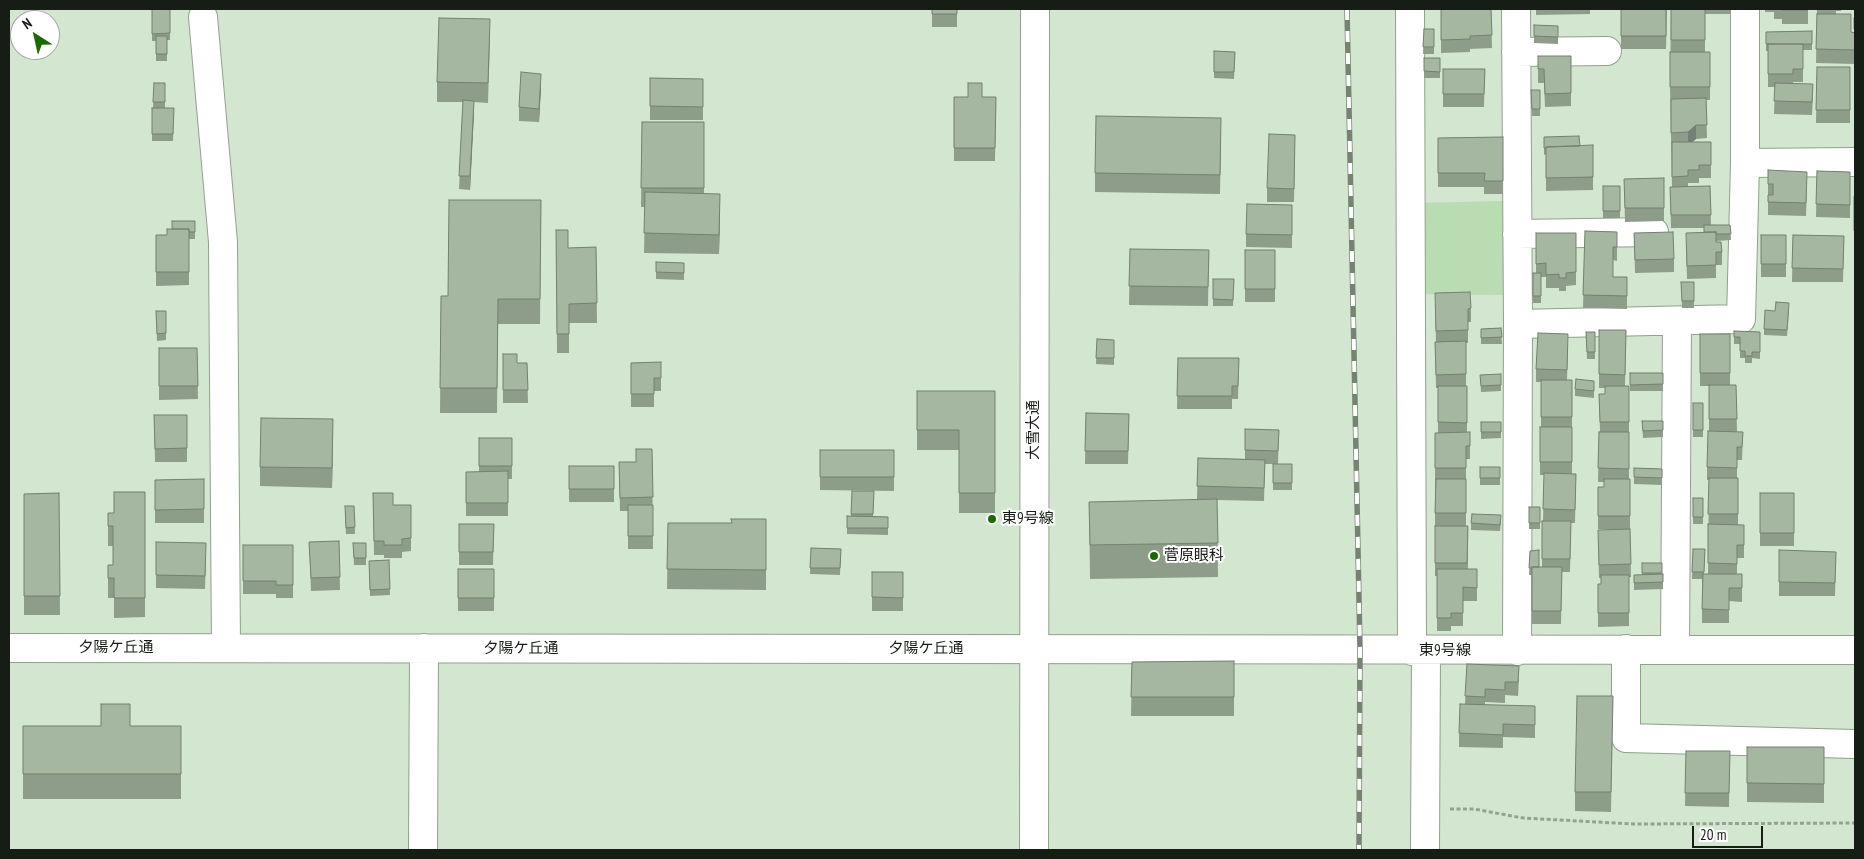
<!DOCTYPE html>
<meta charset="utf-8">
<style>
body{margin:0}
#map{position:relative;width:1864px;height:859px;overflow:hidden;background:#d3e6cf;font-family:"PT Sans Narrow",sans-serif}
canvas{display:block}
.frame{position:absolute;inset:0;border:10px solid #161d15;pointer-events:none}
.north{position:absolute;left:10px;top:10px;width:50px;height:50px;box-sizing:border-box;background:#fff;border:1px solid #a2a5a1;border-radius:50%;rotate:325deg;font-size:14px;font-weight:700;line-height:20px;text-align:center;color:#161d15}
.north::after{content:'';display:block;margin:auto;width:18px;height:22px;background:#1c6804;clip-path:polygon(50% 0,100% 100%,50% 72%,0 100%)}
.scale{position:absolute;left:1692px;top:826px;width:71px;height:22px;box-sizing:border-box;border:2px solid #161d15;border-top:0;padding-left:6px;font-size:15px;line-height:18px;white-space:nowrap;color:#161d15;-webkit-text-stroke:4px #fff;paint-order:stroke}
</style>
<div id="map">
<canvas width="1864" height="859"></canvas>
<div class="frame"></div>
<div class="north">N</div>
<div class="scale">20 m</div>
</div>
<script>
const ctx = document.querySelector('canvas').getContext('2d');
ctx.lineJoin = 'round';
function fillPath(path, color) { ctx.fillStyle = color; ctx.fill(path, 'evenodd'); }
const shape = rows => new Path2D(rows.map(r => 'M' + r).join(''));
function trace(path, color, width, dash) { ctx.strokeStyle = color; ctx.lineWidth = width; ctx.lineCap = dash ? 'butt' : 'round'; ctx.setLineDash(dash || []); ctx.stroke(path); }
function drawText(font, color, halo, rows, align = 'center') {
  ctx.font = font + ' "PT Sans Narrow","Noto Sans JP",sans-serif'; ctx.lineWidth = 4; ctx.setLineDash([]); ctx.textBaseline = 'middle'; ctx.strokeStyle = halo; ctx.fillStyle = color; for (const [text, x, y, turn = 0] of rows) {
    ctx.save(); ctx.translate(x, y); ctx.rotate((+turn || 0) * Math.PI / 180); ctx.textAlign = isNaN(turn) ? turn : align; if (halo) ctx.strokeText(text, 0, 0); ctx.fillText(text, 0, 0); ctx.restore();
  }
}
fillPath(shape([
 [1504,201,1504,295,1417,294,1416,203]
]), '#badcb3');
const minor = shape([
 [1410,9,1412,651],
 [1516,9,1518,324,1517,651],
 [203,17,223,242,226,648],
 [1516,52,1607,51],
 [1745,163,1855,162],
 [1517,234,1654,232],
 [1518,324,1741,319,1745,163,1745,9],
 [9,648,1855,650],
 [1626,649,1626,738,1855,744],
 [1675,649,1677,322],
 [423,850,424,648],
 [1425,850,1426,651]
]);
const highway = shape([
 [1034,850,1035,9]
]);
trace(minor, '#90a18c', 30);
trace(highway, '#90a18c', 30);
trace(shape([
 [1450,809,1474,809,1523,818,1634,824,1855,823]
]), '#94a391', 3, [4, 2.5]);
trace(minor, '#fff', 28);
trace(highway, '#fff', 28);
const rail = shape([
 [1347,9,1360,649,1359,850]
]);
trace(rail, '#768373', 5.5);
trace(rail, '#fff', 4, [11]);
fillPath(shape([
 [152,9,170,9,170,40,167,40,167,61,156,61,156,41,152,41],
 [932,9,957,9,957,27,932,27],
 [1441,9,1491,9,1492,48,1470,49,1470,52,1441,53],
 [1536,9,1590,9,1590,14,1536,15],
 [1621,9,1667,9,1666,49,1621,49],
 [1671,9,1731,9,1731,14,1705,14,1705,52,1710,52,1710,100,1706,100,1707,138,1696,139,1692,142,1711,142,1711,178,1699,178,1699,183,1688,183,1688,187,1710,186,1711,225,1730,225,1731,240,1716,241,1722,252,1722,265,1716,265,1716,278,1687,279,1686,246,1704,232,1704,228,1671,228,1670,187,1672,187,1670,87],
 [1765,9,1808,9,1808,24,1782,24,1782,19,1774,19,1774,12,1765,12],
 [1817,9,1841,9,1841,11,1836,11,1836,14,1851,32,1854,32,1854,18,1855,18,1855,64,1816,63],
 [1534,25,1558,26,1558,44,1534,43],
 [1424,29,1434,29,1434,54,1423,54],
 [1812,31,1812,50,1803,50,1803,82,1793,82,1793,83,1813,97,1812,115,1774,114,1775,87,1768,87,1768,51,1766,51,1766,32],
 [490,38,488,103,474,102,470,190,459,189,463,102,437,102,437,82],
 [1214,51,1235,52,1234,79,1214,78],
 [1538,56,1571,56,1571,106,1545,107,1544,83,1538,83],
 [1424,58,1440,58,1440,78,1424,78],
 [1817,67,1850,67,1850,123,1816,123],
 [1443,69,1485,69,1484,107,1443,107],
 [650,78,703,79,703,120,650,120],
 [154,83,165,83,165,108,174,108,173,141,152,141,152,108,153,108],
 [541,87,539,122,519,121,519,107],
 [1531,90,1540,90,1540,116,1532,116],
 [954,97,996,97,995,161,954,161],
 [642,122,704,122,704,194,720,213,719,254,644,253,645,207,641,207],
 [1295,135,1294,202,1267,202,1267,188],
 [1221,137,1220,194,1095,192,1095,173],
 [1503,137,1503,194,1484,194,1484,187,1438,187,1438,138],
 [1544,137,1580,146,1593,177,1593,190,1546,191,1546,154,1544,155],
 [1817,171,1850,172,1850,218,1816,217],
 [1664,178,1664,221,1625,222,1624,179],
 [1768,184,1807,185,1806,216,1768,215],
 [1603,186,1620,186,1620,218,1603,218],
 [1855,197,1855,237,1854,237,1854,231],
 [541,200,540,324,498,324,497,413,440,413,441,296,448,296],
 [1292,205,1292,248,1246,247,1246,234],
 [195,221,195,239,189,239,189,285,156,286,156,235,167,235,172,229],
 [556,230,568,248,596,247,597,323,569,323,569,353,557,353],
 [1585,231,1617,232,1617,261,1613,260,1613,277,1627,277,1627,309,1583,308],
 [1536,233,1576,233,1576,285,1566,286,1566,291,1559,291,1559,288,1546,288,1546,277,1541,277,1541,303,1533,303,1533,273,1536,273],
 [1634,233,1674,259,1674,272,1635,273],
 [1761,235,1786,235,1786,277,1761,277],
 [1793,235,1844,236,1843,282,1792,282],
 [1130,249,1209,250,1208,306,1129,305],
 [1245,250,1275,250,1275,302,1245,302],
 [656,262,684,263,684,280,656,279],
 [1213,279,1234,279,1233,306,1213,306],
 [1681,282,1694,282,1694,308,1682,308],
 [1435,306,1471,308,1471,322,1468,322,1468,343,1466,343,1466,386,1467,386,1467,432,1470,446,1470,459,1466,459,1466,526,1468,526,1468,569,1477,569,1477,601,1463,601,1463,626,1451,626,1451,631,1437,631,1437,576,1435,576,1435,433,1438,433,1438,388,1436,388,1435,342,1436,342],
 [1789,309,1787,336,1764,335,1764,329,1775,311],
 [156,311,166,311,166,340,157,341],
 [1501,328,1502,344,1481,344,1481,329],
 [1599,330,1626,330,1625,386,1629,386,1629,479,1630,479,1630,529,1631,577,1629,577,1629,626,1598,627,1598,584,1601,584,1601,578,1599,578,1598,530,1621,529,1598,529,1598,487,1604,487,1604,482,1598,482,1599,432,1600,432,1599,394,1605,394,1605,388,1599,388],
 [1734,331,1760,332,1760,359,1752,358,1752,363,1745,363,1745,358,1740,358,1740,344,1734,344],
 [1586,332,1595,332,1595,359,1587,359],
 [1700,334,1730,334,1730,385,1736,385,1737,432,1743,432,1742,460,1737,460,1737,478,1738,478,1738,525,1744,525,1744,558,1737,558,1737,574,1742,574,1742,602,1729,601,1729,623,1702,623,1702,579,1692,579,1693,549,1705,549,1704,574,1708,574,1709,480,1707,480,1707,467,1709,431,1709,386,1700,386],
 [1097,339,1114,340,1114,365,1096,364],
 [1568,347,1567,380,1572,380,1572,474,1576,474,1575,523,1571,523,1570,572,1562,572,1561,624,1532,624,1532,575,1529,575,1530,551,1539,567,1542,567,1542,521,1543,521,1544,475,1540,475,1540,427,1541,427,1541,382,1536,382,1536,369],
 [159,348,197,348,198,399,159,400],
 [503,354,517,363,527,363,528,403,503,403],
 [1178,358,1239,358,1238,399,1232,399,1232,409,1177,409],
 [661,362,661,391,654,391,654,407,631,407,631,363],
 [1630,373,1663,373,1663,391,1630,391],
 [1480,375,1501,385,1501,391,1481,392],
 [1594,387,1594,398,1575,396,1575,389],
 [917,391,995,391,995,513,959,513,959,450,917,450],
 [1693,403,1703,403,1703,437,1693,437],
 [1086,413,1129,414,1128,464,1085,464],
 [154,415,187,415,187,462,155,462],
 [1642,421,1663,421,1663,437,1643,438],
 [1481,422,1501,422,1501,438,1481,439],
 [1245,429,1279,430,1278,464,1292,464,1292,490,1273,490,1273,464,1265,464,1264,501,1217,500,1218,577,1090,579,1089,502,1197,500,1198,458,1245,459],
 [333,438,332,488,260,486,260,467],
 [479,438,512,438,512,479,508,479,508,516,466,516,466,472,479,472],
 [652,449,653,549,628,549,628,511,620,511,619,462,636,462],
 [820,450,894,450,894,491,820,490],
 [569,466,614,466,614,502,569,502],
 [1480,467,1500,467,1500,485,1480,485],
 [1634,468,1662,469,1662,485,1634,484],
 [204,479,204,523,155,523,155,480],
 [852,491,874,491,873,516,888,517,888,535,847,534,847,516,851,516],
 [145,492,145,617,114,618,114,598,108,598,108,565,113,565,113,546,108,546,108,513,114,513],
 [59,493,60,615,24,615,24,494],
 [373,493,393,505,411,505,411,551,402,552,402,558,384,558,384,555,374,555],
 [1760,493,1794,493,1794,546,1760,546],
 [1693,498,1703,498,1703,524,1693,524],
 [354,506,355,534,346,534,345,513],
 [1529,507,1540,507,1540,529,1529,529],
 [766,519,766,590,667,589,668,523,731,523],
 [1501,522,1500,531,1471,530,1471,523],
 [459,524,494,524,493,565,459,565],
 [339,541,340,590,311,591,309,542],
 [156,542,206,557,205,589,156,588],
 [353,543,366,543,366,565,354,565],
 [243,545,293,545,293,598,276,598,276,594,243,594],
 [811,548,841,549,840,575,810,574],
 [1779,550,1836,552,1835,596,1779,596],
 [389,560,390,595,370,596,369,561],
 [1642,563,1662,563,1662,574,1663,574,1663,589,1634,590,1634,575,1642,575],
 [458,569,494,569,494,611,458,611],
 [872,572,903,572,903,611,872,611],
 [1234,661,1234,716,1131,716,1132,662],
 [1467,664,1519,679,1518,696,1505,695,1505,703,1485,702,1485,705,1535,706,1535,738,1503,737,1503,748,1459,747,1459,733,1465,704],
 [1613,696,1611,812,1575,811,1575,792],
 [23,726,181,726,181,799,23,799],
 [1747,747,1824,747,1824,803,1747,802],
 [1686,751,1730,751,1729,807,1685,806]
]), '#8e9d8a');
fillPath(shape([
 [541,74,541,87,539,122,539,109],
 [474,101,474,114,470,190,470,176],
 [1696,125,1696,139,1688,146,1688,132],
 [720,194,720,213,719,254,719,235],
 [333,419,333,438,332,488,332,468]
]), '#748071');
const building = shape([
 [152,9,170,9,170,33,152,34,152,9],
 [932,9,957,9,957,14,932,14,932,9],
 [1441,9,1491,9,1492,35,1470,36,1470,39,1441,40,1441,9],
 [1621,9,1666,9,1666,36,1621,36,1621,9],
 [1671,9,1705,9,1705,40,1671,40,1671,9],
 [1782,9,1808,9,1808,10,1782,10,1782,9],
 [1817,14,1851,14,1851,32,1855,33,1855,50,1816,49,1817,14],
 [439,18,490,19,488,83,437,82,439,18],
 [1854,18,1855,18,1855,29,1854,29,1854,18],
 [1534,25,1558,26,1558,37,1534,36,1534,25],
 [1424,29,1434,29,1434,47,1423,47,1424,29],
 [1812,31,1812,44,1766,44,1766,32,1812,31],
 [156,36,167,36,167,54,156,54,156,36],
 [1768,44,1803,44,1803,69,1793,69,1793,74,1768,74,1768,44],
 [1214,51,1235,52,1234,72,1214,72,1214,51],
 [1670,52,1710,52,1710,87,1670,87,1670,52],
 [1538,56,1571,56,1571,93,1545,94,1544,69,1538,69,1538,56],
 [1424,58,1440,58,1440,72,1424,71,1424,58],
 [1817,67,1850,67,1850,110,1816,110,1817,67],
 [1443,69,1485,69,1484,94,1443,94,1443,69],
 [521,72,541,74,539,109,519,107,521,72],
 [650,78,703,79,703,107,650,106,650,78],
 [154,83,165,83,165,102,153,102,154,83],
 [968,83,982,83,982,97,996,97,995,148,954,148,954,97,968,97,968,83],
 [1775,83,1813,84,1812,102,1774,101,1775,83],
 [1531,90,1540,90,1540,109,1532,109,1531,90],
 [1706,98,1707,125,1696,125,1688,132,1671,133,1671,99,1706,98],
 [463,100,474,101,470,176,459,176,463,100],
 [152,108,174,108,173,134,152,134,152,108],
 [1096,116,1221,118,1220,175,1095,173,1096,116],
 [642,122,704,122,704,188,641,188,642,122],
 [1269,134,1295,135,1294,189,1267,188,1269,134],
 [1579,136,1580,146,1546,147,1546,148,1544,148,1544,137,1579,136],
 [1503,137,1503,181,1484,181,1485,173,1438,173,1438,138,1503,137],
 [1672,142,1711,142,1711,165,1699,165,1699,170,1688,170,1688,176,1672,177,1672,142],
 [1593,145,1593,177,1546,178,1546,147,1593,145],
 [1768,170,1807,172,1806,203,1768,202,1768,195,1773,195,1773,184,1768,184,1768,170],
 [1817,171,1850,172,1850,205,1816,204,1817,171],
 [1664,178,1664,208,1625,208,1624,179,1664,178],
 [1603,186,1620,186,1620,211,1603,211,1603,186],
 [1710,186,1711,215,1671,215,1670,187,1710,186],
 [645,192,720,194,719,235,644,233,645,192],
 [1854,197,1855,197,1855,231,1854,231,1854,197],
 [449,200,541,200,540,299,498,299,497,388,440,388,441,296,448,296,449,200],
 [1247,204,1292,205,1292,235,1246,234,1247,204],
 [172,221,195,221,195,232,189,232,189,229,172,229,172,221],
 [1704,225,1730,225,1731,234,1716,234,1716,232,1704,232,1704,225],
 [167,229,189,229,189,272,156,272,156,235,167,235,167,229],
 [556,230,568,230,568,248,596,247,597,303,569,304,569,334,557,334,556,230],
 [1585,231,1617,232,1617,247,1613,247,1613,277,1627,277,1627,296,1583,295,1585,231],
 [1673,232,1674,259,1635,260,1634,233,1673,232],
 [1716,232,1716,242,1721,242,1722,252,1716,252,1716,265,1687,266,1686,233,1716,232],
 [1536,233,1576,233,1576,272,1566,273,1566,278,1559,278,1559,274,1546,275,1546,263,1536,264,1536,233],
 [1761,235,1786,235,1786,264,1761,264,1761,235],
 [1793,235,1844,236,1843,269,1792,268,1793,235],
 [1130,249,1209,250,1208,287,1129,286,1130,249],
 [1245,250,1275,250,1275,289,1245,289,1245,250],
 [656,262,684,263,684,273,656,272,656,262],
 [1533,273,1541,273,1541,296,1533,296,1533,273],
 [1213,279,1234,279,1233,300,1213,299,1213,279],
 [1681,282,1694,282,1694,301,1682,301,1681,282],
 [1470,292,1471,308,1468,309,1468,330,1436,331,1435,293,1470,292],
 [1776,302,1789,303,1787,330,1764,329,1765,310,1775,311,1776,302],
 [156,311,166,311,166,333,157,334,156,311],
 [1501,328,1502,337,1481,338,1481,329,1501,328],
 [1599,330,1626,330,1625,375,1599,374,1599,330],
 [1734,331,1760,332,1760,352,1752,352,1752,356,1745,356,1745,351,1740,351,1740,337,1734,337,1734,331],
 [1586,332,1595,332,1595,352,1587,352,1586,332],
 [1538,333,1568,334,1567,370,1536,369,1538,333],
 [1700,334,1730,334,1730,373,1700,373,1700,334],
 [1097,339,1114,340,1114,358,1096,358,1097,339],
 [1466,341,1466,374,1436,375,1435,342,1466,341],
 [159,348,197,348,198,386,159,386,159,348],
 [503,354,517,354,517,363,527,363,528,390,503,390,503,354],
 [1178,358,1239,358,1238,386,1232,386,1232,396,1177,396,1178,358],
 [661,362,661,378,654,378,654,394,631,394,631,363,661,362],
 [1630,373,1663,373,1663,384,1630,385,1630,373],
 [1501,374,1501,385,1481,386,1480,375,1501,374],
 [1576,379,1594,381,1594,391,1575,389,1576,379],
 [1541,380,1572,380,1572,417,1541,417,1541,380],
 [1709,385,1736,385,1737,419,1709,419,1709,385],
 [1438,386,1467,386,1467,423,1438,422,1438,386],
 [1605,386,1629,386,1629,422,1600,422,1599,394,1605,394,1605,386],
 [917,391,995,391,995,493,959,493,959,430,917,430,917,391],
 [1693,403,1703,403,1703,430,1693,430,1693,403],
 [1086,413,1129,414,1128,451,1085,451,1086,413],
 [154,415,187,415,187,448,155,449,154,415],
 [261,418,333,419,332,468,260,467,261,418],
 [1642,421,1663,421,1663,430,1643,431,1642,421],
 [1481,422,1501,422,1501,432,1481,432,1481,422],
 [1540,427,1572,427,1572,462,1540,462,1540,427],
 [1245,429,1279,430,1278,451,1245,450,1245,429],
 [1708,431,1743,432,1742,447,1737,447,1737,468,1707,467,1708,431],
 [1470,432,1470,446,1466,446,1466,468,1435,468,1435,433,1470,432],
 [1599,432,1629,432,1629,469,1598,468,1599,432],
 [479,438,512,438,512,466,479,466,479,438],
 [636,449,652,449,653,497,620,498,619,462,636,462,636,449],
 [820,450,894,450,894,477,820,477,820,450],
 [1198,458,1265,460,1264,488,1197,486,1198,458],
 [1273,464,1292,464,1292,483,1273,483,1273,464],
 [569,466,614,466,614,489,569,489,569,466],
 [1480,467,1500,467,1500,478,1480,478,1480,467],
 [1634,468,1662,469,1662,478,1634,477,1634,468],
 [508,471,508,503,466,503,466,472,508,471],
 [1544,473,1576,474,1575,510,1543,509,1544,473],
 [1709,478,1738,478,1738,514,1708,514,1709,478],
 [204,479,204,509,155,510,155,480,204,479],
 [1436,479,1466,479,1466,513,1435,513,1436,479],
 [1604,479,1630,479,1630,516,1598,516,1598,487,1604,487,1604,479],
 [852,491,874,491,873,514,851,514,852,491],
 [114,492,145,492,145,598,114,598,114,578,108,578,108,565,113,565,113,526,108,526,108,513,114,513,114,492],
 [59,493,60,596,24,596,24,494,59,493],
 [373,493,393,493,393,505,411,505,411,538,402,539,402,545,384,545,384,541,374,541,373,493],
 [1760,493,1794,493,1794,533,1760,533,1760,493],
 [1693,498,1703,498,1703,517,1693,517,1693,498],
 [1217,499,1218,543,1090,545,1089,502,1217,499],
 [628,505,653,505,653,536,628,536,628,505],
 [345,506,354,506,355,527,346,528,345,506],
 [1529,507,1540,507,1540,523,1529,523,1529,507],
 [1472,514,1501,515,1500,525,1471,523,1472,514],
 [847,516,888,517,888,528,847,528,847,516],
 [731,519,766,519,766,570,667,569,668,523,732,523,731,519],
 [1542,521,1571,521,1570,559,1542,559,1542,521],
 [459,524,494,524,493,552,459,552,459,524],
 [1708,524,1744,525,1744,545,1737,545,1737,564,1708,563,1708,524],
 [1435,526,1468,526,1467,563,1435,563,1435,526],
 [1630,529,1631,564,1599,565,1598,530,1630,529],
 [339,541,340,577,311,578,309,542,339,541],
 [156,542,206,543,205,576,156,575,156,542],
 [353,543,366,543,366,558,354,558,353,543],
 [243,545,293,545,293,585,276,585,276,581,243,581,243,545],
 [811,548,841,549,840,568,810,568,811,548],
 [1693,549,1705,549,1704,572,1692,572,1693,549],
 [1539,550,1539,567,1532,567,1532,568,1529,568,1530,551,1539,550],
 [1779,550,1836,552,1835,583,1779,582,1779,550],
 [389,560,390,589,370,590,369,561,389,560],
 [1642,563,1662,563,1662,573,1642,573,1642,563],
 [1532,567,1562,567,1561,611,1532,611,1532,567],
 [458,569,494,569,494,598,458,598,458,569],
 [1437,569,1477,569,1477,588,1463,587,1463,613,1451,613,1451,618,1437,618,1437,569],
 [872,572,903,572,903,598,872,597,872,572],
 [1663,574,1663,582,1634,583,1634,575,1663,574],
 [1703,574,1742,574,1742,588,1729,588,1729,610,1702,609,1703,574],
 [1601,575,1629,575,1629,613,1598,613,1598,584,1601,584,1601,575],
 [1234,661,1234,697,1131,697,1132,662,1234,661],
 [1467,664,1519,666,1518,682,1505,682,1505,690,1485,689,1485,697,1465,696,1467,664],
 [1577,696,1613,696,1611,792,1575,792,1577,696],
 [101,704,130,704,130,726,181,726,181,774,23,774,23,726,101,726,101,704],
 [1460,704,1535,706,1535,725,1503,724,1503,735,1459,733,1460,704],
 [1747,747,1824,747,1824,784,1747,783,1747,747],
 [1686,751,1730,751,1729,793,1685,793,1686,751]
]);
fillPath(building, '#a5b7a1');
trace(building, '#748071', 1);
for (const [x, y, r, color] of [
 [992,519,5,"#1c6804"],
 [1154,556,5,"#1c6804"]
]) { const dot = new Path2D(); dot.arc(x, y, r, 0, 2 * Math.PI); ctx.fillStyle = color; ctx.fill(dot); trace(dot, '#fff', 2); }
drawText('15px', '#161d15', '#fff', [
 ["大雪大通",1034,430,-90],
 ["夕陽ケ丘通",116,648],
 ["夕陽ケ丘通",521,649],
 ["夕陽ケ丘通",926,649],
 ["東9号線",1445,651]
]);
drawText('15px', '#161d15', '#fff', [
 ["東9号線",1002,519],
 ["菅原眼科",1164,556]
], 'left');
</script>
